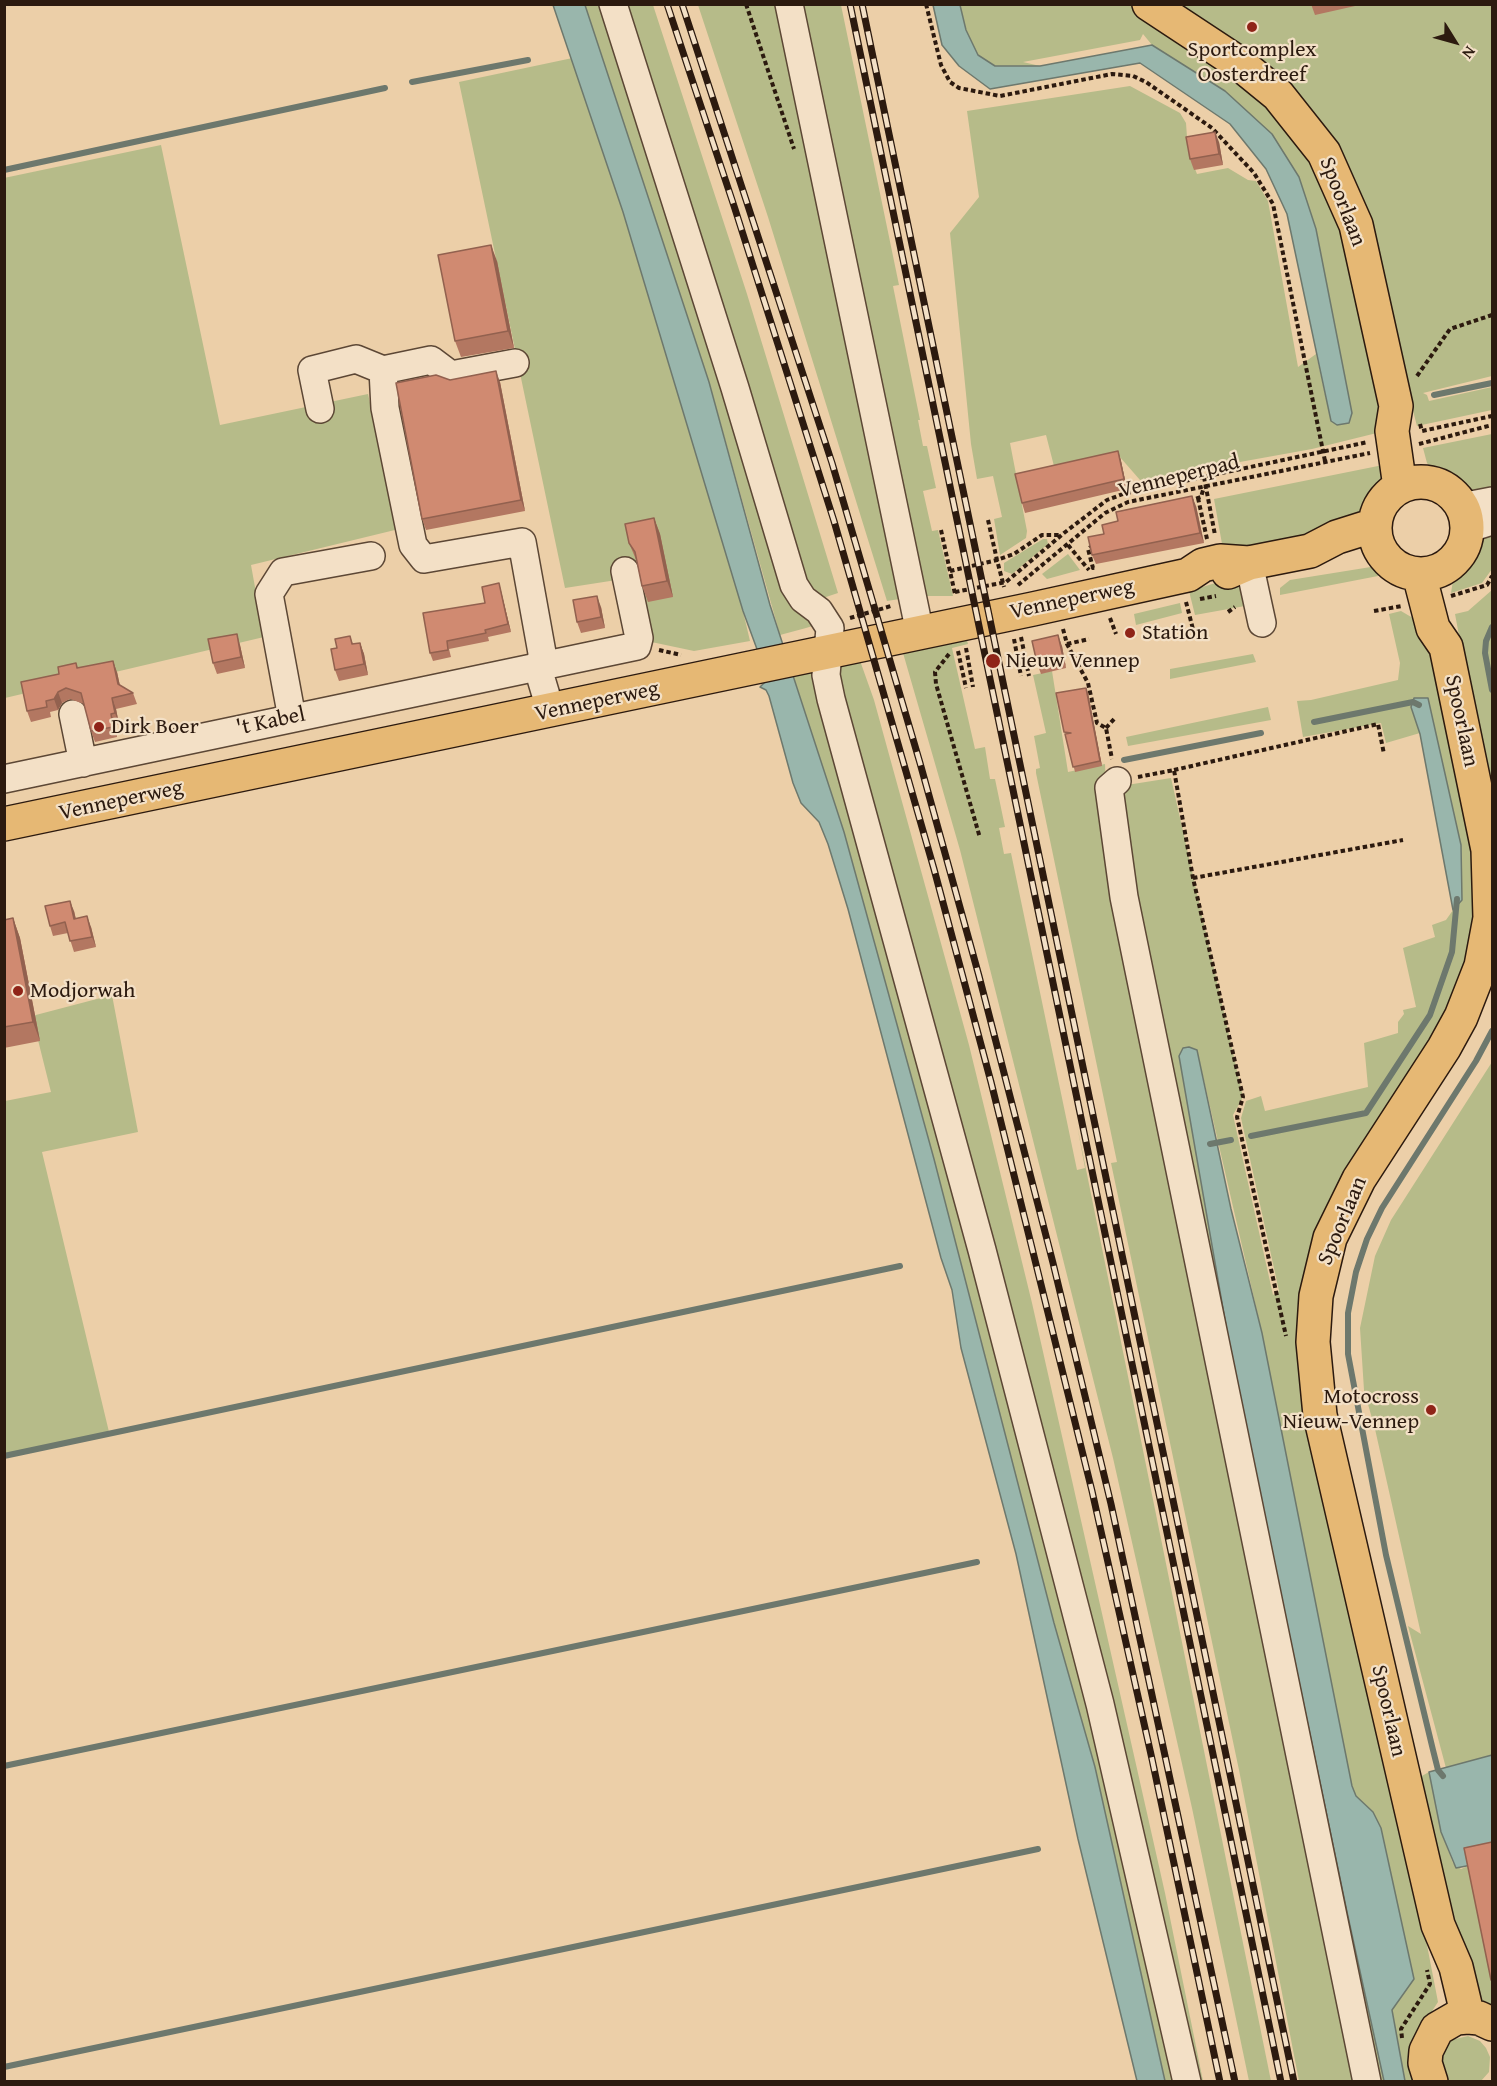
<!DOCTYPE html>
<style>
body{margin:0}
#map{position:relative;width:1497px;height:2086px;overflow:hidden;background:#eccfa8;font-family:"Gentium Book Plus",serif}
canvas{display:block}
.frame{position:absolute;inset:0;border:6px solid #2c1a0f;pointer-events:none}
.north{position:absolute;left:1425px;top:12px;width:60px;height:60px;-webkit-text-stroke:4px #f3e0c6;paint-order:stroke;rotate:127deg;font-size:16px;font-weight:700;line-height:24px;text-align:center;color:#2c1a0f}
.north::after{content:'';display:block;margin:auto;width:21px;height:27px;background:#2c1a0f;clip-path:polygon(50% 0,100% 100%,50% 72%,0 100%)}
</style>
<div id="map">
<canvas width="1497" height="2086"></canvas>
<div class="frame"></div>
<div class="north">N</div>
</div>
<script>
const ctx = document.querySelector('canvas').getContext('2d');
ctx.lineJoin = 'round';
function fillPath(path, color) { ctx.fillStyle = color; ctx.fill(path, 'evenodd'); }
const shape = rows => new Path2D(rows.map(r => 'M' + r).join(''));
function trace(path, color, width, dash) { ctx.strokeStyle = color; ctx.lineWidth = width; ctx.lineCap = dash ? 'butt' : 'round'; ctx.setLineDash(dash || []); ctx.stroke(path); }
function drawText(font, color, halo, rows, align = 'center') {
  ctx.font = font + ' "Gentium Book Plus",serif'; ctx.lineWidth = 4.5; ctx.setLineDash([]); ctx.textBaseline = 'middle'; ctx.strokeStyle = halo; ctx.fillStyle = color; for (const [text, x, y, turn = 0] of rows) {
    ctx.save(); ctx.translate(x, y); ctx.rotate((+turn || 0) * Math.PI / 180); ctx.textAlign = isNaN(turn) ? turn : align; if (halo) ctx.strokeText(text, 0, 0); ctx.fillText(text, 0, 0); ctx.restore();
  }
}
fillPath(shape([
 [585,5,601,5,819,624,806,628,780,635,709,382],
 [620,5,653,5,747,294,838,593,820,599,810,597],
 [698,5,785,5,906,598,887,601,768,217],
 [793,5,841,5,899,285,893,286,920,420,918,420,923,446,927,446,936,488,923,491,932,531,938,530,953,596,918,596],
 [960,5,1130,5,1239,76,1280,112,1344,218,1385,431,1312,449,1140,480,1119,456,1055,470,1046,435,1010,443,1027,531,1026,538,1000,555,994,519,1002,517,993,476,977,479,971,444,950,233,979,197,967,111,1130,86,1180,113,1186,123,1188,151,1197,174,1228,168,1248,180,1256,181,1268,201,1298,367,1316,354,1331,421,1352,413,1316,229,1299,177,1225,91,1152,45,1143,34,1140,40,1023,62,1040,66,995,66,978,55,966,30],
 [1174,5,1492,5,1492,376,1423,393,1427,395,1429,401,1492,387,1492,410,1417,426,1352,178],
 [582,56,704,445,750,641,694,651,642,640,623,579,565,588,459,82],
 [161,145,220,425,368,394,399,529,251,565,264,637,5,698,4,178],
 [1492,434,1492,493,1482,495,1468,492,1433,471,1427,463,1423,448],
 [1388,464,1386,481,1368,510,1345,526,1224,555,1214,499],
 [1492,531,1492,569,1482,583,1451,593,1455,568,1482,534],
 [1043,539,1047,539,1048,544,1012,574,1004,571,1004,563],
 [1068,554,1080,570,1047,579,1042,574],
 [1377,566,1378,576,1280,595,1280,588,1290,580],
 [1232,578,1240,582,1245,606,1195,615,1189,591],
 [1492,590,1492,812,1455,614,1468,611],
 [1180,603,1182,613,1136,625,1134,614],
 [1401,611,1423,624,1476,842,1472,959,1303,1304,1438,2002,1419,2031,1415,2081,1405,2081,1392,2010,1373,1812,1356,1796,1352,1786,1262,1333,1197,1050,1179,1056,1233,1366,1384,2081,1371,2081,1114,787,1171,778,1243,1097,1233,1115,1273,1295,1279,1291,1241,1118,1246,1101,1261,1096,1265,1111,1368,1087,1364,1043,1398,1033,1398,1022,1404,1014,1403,1010,1416,1007,1403,948,1435,937,1432,925,1446,920,1453,910,1461,845,1411,707,1420,733,1386,743,1381,723,1303,737,1297,701,1311,700,1398,680,1400,663,1389,614],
 [965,633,968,644,952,648,975,749,985,747,990,779,995,779,1005,827,999,828,1004,854,1011,853,1077,1170,1085,1168,1077,1125,1271,2081,1249,2081,1192,1808,1113,1458,960,850,901,646],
 [1253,654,1256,662,1170,679,1170,669],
 [858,655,874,700,969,1045,1032,1303,1165,1893,1203,2081,1193,2081,836,664],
 [814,663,1051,1555,1181,2081,1165,2081,1095,1767,1054,1623,934,1159,844,832,792,672],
 [1052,671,1068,772,1105,764,1106,789,1361,2081,1299,2081,1239,1770,1111,1163,1117,1162,1036,773,1036,769,1040,768,1034,736,1046,733,1033,675],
 [1268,707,1271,720,1128,746,1126,737],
 [112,995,138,1132,42,1152,109,1432,5,1454,5,1101,51,1092,32,1016],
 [1492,1062,1492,1755,1446,1768,1408,1626,1421,1634,1375,1429,1364,1390,1360,1328,1375,1256,1391,1220],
 [1429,1772,1441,1832,1453,1863,1461,1869,1468,1866,1492,1975,1492,2013,1468,1990,1420,1777],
 [1468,2036,1480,2041,1486,2048,1490,2057,1489,2072,1481,2081,1449,2081,1439,2059,1443,2049,1451,2040]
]), '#b6bb89');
const water = shape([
 [553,5,585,5,709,382,770,605,844,832,934,1159,1054,1623,1095,1767,1165,2081,1137,2081,1078,1839,1016,1554,961,1348,952,1290,941,1258,848,909,828,844,819,822,801,803,793,783,769,696,766,690,760,687,765,682,765,671,743,611,623,212,553,5],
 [933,5,960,5,966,30,978,55,995,66,1040,66,1152,45,1225,91,1272,134,1299,177,1316,229,1352,413,1349,423,1337,425,1331,421,1287,214,1266,169,1230,124,1140,63,990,89,959,66,942,45,933,5],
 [1414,698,1428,698,1461,845,1462,900,1453,910,1420,734,1411,707,1414,698],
 [1189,1047,1197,1050,1231,1209,1262,1333,1352,1786,1356,1796,1373,1812,1381,1828,1414,1979,1392,2010,1405,2081,1384,2081,1347,1912,1233,1366,1179,1056,1183,1048,1189,1047],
 [1492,1755,1492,1861,1456,1868,1441,1832,1429,1772,1492,1755]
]);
fillPath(water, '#99b6ac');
trace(water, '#6d786d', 1.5);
trace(shape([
 [412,82,528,60],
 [4,170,385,88],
 [1434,395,1492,383],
 [1492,627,1486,641,1485,653,1492,690],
 [1314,722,1413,702,1419,705],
 [1124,760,1261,733],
 [1251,1136,1366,1113,1430,1015,1452,952,1457,899],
 [1210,1144,1231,1140],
 [4,1456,900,1266],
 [4,1766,977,1562],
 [1443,1776,1438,1770,1433,1750,1386,1555,1348,1354,1348,1313,1356,1272,1367,1239,1382,1208,1476,1061,1492,1031],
 [4,2067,1038,1849]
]), '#6d786d', 6);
const minor = shape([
 [613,4,735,388,794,585,803,599,819,611,830,628,826,675,831,699,982,1250,1100,1704,1187,2082],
 [789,4,920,633],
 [515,363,451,375,431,360,383,370,385,408,413,545,424,559,522,542,544,664],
 [320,409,312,370,356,359,383,370],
 [1461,507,1492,501],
 [1467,529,1492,521],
 [1249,563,1262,623],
 [537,665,551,712],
 [73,714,83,763],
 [292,718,269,594,283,572,371,556],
 [4,779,637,646,639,638,625,571],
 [1117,781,1109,788,1124,897,1367,2082]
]);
const major = shape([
 [1149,4,1240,64,1278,95,1324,153,1356,225,1396,406,1392,431,1400,487],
 '1375 528a46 46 0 1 1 92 0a46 46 0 1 1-92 0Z',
 [1228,572,1249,563,1310,551,1337,537,1375,525],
 [1419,574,1433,628,1446,647,1488,850,1490,918,1481,966,1461,1017,1444,1048,1359,1179,1330,1238,1316,1296,1313,1342,1320,1415,1438,1925,1456,1967,1468,2017],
 [4,824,1033,609,1188,575,1203,565,1220,561,1249,563],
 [1431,2082,1425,2063,1426,2051,1437,2029,1456,2018,1468,2017,1479,2018,1492,2024]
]);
trace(minor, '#5c4735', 30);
trace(major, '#2c1a0f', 36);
trace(shape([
 [746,4,794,149],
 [926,4,941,65,950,82,959,88,1000,96,1112,74,1133,76,1146,82,1212,128,1254,173,1273,204,1325,461],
 [1417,376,1450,329,1492,315],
 [1420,424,1422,431,1492,416],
 [1419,444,1492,425],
 [1204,477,1215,535],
 [1198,498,1207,539],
 [1189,501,1201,497,1204,487],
 [988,520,997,560,1014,554,1042,535,1060,535],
 [941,530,955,594],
 [1068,545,1089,570],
 [1093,545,1088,549,1093,568,1095,567],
 [950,571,997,560,1004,587],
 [1018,585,1105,513,1128,502,1370,453],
 [955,592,1006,582,1064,533,1107,500,1123,494,1368,442],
 [1451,596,1487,585,1492,576],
 [1200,599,1216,596],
 [1186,602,1195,637],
 [1374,611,1402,606],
 [1228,612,1235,607],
 [850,618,891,606],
 [1110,618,1116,634],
 [1063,629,1067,644,1088,683,1097,723,1106,728,1112,759],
 [1021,637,1029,676],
 [1014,639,1021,676],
 [1067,644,1089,639],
 [966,648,973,687],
 [659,650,681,655],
 [958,651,966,688],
 [949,654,935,672,936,684,980,838],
 [1106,728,1115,718],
 [1174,770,1378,724,1384,754],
 [1138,777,1174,770,1193,878,1243,1097,1237,1117,1286,1336],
 [1193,878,1403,840],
 [1402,2038,1401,2029,1430,1984,1427,1970]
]), '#2c1a0f', 4, [4.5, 3]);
trace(minor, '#f3e0c6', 27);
trace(major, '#e6b874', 33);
const rail = shape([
 [667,4,735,209,834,521,934,869,991,1082,1092,1491,1152,1759,1220,2082],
 [682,4,832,463,920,763,979,976,1053,1263,1111,1504,1235,2082],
 [850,4,1281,2082],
 [862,4,1294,2082]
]);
trace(rail, '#2c1a0f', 7);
trace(rail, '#f3e0c6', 4.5, [14]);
fillPath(shape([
 [1311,4,1364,4,1315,15],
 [1219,142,1223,165,1194,170,1190,159],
 [497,261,514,348,461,357,455,341],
 [450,380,500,382,525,511,426,530,422,519],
 [1118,451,1121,461,1127,489,1025,513,1022,503],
 [1196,506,1204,543,1096,564,1092,555,1104,534],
 [654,518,660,534,673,597,648,602,642,586,637,562,629,543],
 [499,583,501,591,511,632,488,637,489,641,449,649,451,657,433,661,430,653,485,603],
 [601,607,605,628,581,633,577,622],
 [350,636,353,644,360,643,364,654,368,675,339,681,335,670,337,648],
 [240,645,245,668,217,674,213,663],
 [1062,646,1066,668,1041,674,1037,663],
 [76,663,78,668,117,672,120,686,133,693,137,704,116,709,119,724,115,725,117,737,95,742,91,731,84,704,70,699,62,703,58,710,50,712,51,717,31,722,27,711,59,674],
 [1086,688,1088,693,1102,766,1075,772,1056,693],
 [74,911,76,919,91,927,96,947,74,952,68,933,53,936,50,926],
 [13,918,20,938,40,1041,4,1048,4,920]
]), '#b37761');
fillPath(shape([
 [1215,132,1219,142,1223,165,1219,154],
 [491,245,497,261,514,348,508,331],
 [496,371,500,382,525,511,521,500],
 [1118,451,1121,461,1127,489,1124,479],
 [1192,496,1196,506,1204,543,1200,533],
 [654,518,660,534,673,597,667,581],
 [499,583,501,591,511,632,508,624],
 [597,596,601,607,605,628,601,617],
 [237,634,240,645,245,668,241,657],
 [1058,635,1062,646,1066,668,1063,657],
 [360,643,364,654,368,675,364,664],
 [113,661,117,672,122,695,118,684],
 [1086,688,1088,693,1102,766,1100,761],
 [58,692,62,703,58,710,54,699],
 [112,698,116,709,119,724,115,713],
 [111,714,115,725,117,737,113,727],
 [70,901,74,911,78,930,74,919],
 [87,916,91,927,96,947,92,937],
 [13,918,20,938,40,1041,33,1022]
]), '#92614f');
const building = shape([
 [1215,132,1219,154,1190,159,1186,137,1215,132],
 [491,245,508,331,455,341,438,255,491,245],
 [496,371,521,500,422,519,396,383,436,375,450,380,496,371],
 [1118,451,1124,479,1022,503,1015,474,1118,451],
 [1192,496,1200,533,1092,555,1088,537,1104,534,1102,525,1118,521,1116,512,1192,496],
 [654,518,667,581,642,586,635,552,629,543,625,524,654,518],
 [499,583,508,624,485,630,486,633,447,641,448,650,430,653,423,613,485,603,482,587,499,583],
 [597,596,601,617,577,622,573,600,597,596],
 [237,634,241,657,213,663,208,639,237,634],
 [1058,635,1063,657,1037,663,1032,641,1058,635],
 [350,636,352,644,360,643,364,664,335,670,331,649,337,648,335,639,350,636],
 [113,661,118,684,133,693,112,698,115,713,111,714,113,727,91,731,81,693,66,688,58,692,54,699,46,701,47,707,27,711,21,682,59,674,58,667,76,663,77,668,113,661],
 [1086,688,1100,761,1073,767,1065,734,1071,733,1064,732,1056,693,1086,688],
 [70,901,74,919,87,916,92,937,70,941,65,922,50,926,45,906,70,901],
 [13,918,33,1022,4,1027,4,920,13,918],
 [1492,1842,1492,1980,1491,1980,1464,1848,1492,1842]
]);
fillPath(building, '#d08a71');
trace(building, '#92614f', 1.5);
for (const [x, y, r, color] of [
 [1252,27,6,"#8f2418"],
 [1130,633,6,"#8f2418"],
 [993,661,8,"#8f2418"],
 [99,727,6,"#8f2418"],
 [18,991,6,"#8f2418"],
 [1431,1410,6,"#8f2418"]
]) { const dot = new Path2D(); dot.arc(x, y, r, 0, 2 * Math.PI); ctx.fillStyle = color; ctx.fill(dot); trace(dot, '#f3e0c6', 2); }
drawText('22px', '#2c1a0f', '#f3e0c6', [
 ["Sportcomplex",1252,50,"center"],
 ["Oosterdreef",1252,75,"center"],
 ["Station",1142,633],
 ["Nieuw Vennep",1006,661],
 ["Dirk Boer",111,727],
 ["Modjorwah",30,991],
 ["Motocross",1419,1397,"right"],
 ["Nieuw-Vennep",1419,1422,"right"]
], 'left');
drawText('22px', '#2c1a0f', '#f3e0c6', [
 ["Spoorlaan",1342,202,69],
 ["Venneperpad",1179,477,-14],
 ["Venneperweg",1072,600,-12],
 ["Venneperweg",597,702,-12],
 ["Spoorlaan",1461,721,78],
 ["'t Kabel",271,722,-12],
 ["Venneperweg",121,801,-12],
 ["Spoorlaan",1343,1221,-67],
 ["Spoorlaan",1388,1711,77]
]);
</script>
